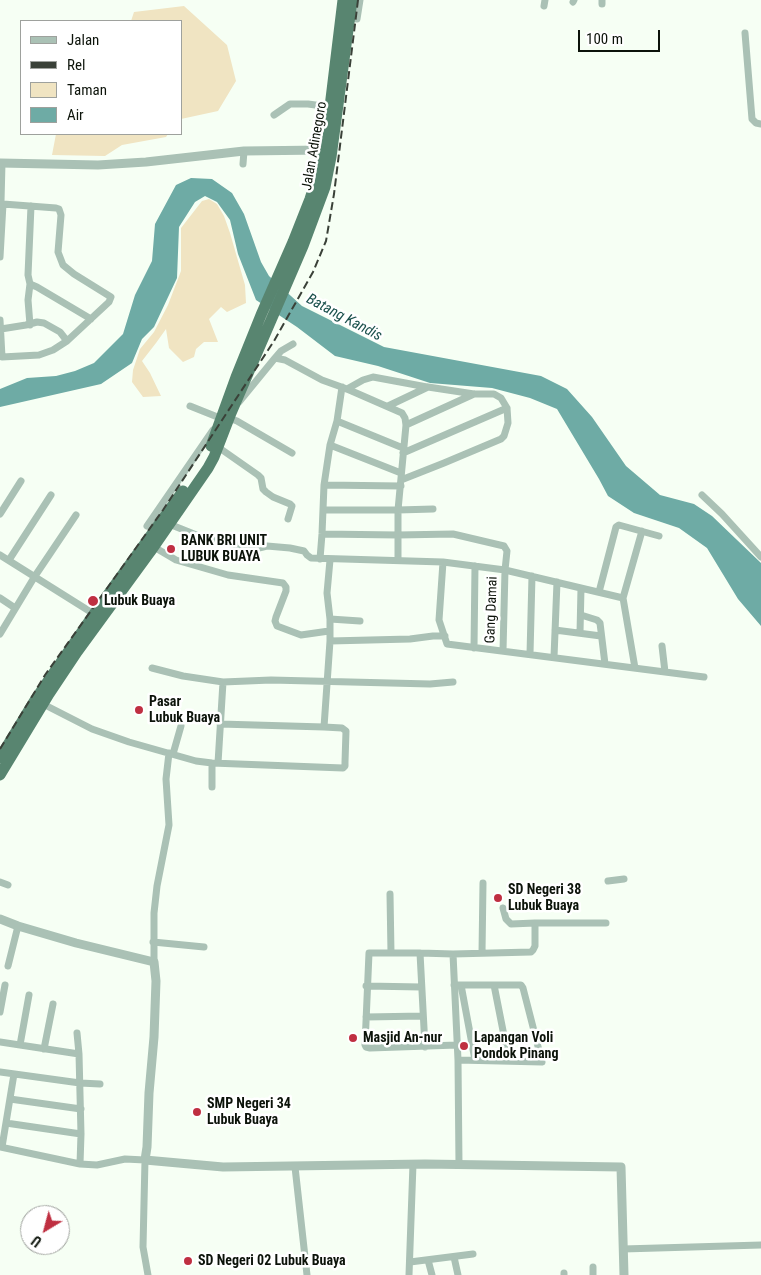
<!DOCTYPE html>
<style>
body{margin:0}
#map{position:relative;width:761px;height:1275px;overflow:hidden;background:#f6fff4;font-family:"Roboto Condensed",sans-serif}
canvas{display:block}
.legend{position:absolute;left:20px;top:20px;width:162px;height:115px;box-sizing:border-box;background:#fff;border:1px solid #9ea19d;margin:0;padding:6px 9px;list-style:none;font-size:15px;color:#0c130a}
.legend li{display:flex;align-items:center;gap:10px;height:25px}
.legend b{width:25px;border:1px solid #9ea19d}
.north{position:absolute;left:20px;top:1205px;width:50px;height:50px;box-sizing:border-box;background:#fff;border:1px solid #9ea19d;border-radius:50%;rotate:217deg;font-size:14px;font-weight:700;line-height:20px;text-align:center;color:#0c130a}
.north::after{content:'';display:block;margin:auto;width:18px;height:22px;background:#bf2f41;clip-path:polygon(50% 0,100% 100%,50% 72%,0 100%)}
.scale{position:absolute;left:578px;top:30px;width:82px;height:22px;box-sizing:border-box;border:2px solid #0c130a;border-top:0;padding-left:6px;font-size:15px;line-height:18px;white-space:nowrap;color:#0c130a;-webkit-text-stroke:4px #fff;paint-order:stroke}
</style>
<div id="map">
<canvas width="761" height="1275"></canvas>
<ul class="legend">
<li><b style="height:6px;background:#aac1b5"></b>Jalan</li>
<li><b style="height:6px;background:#3a4138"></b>Rel</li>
<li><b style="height:14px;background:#f0e4c2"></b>Taman</li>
<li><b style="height:14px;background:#6eaba5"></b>Air</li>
</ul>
<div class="north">U</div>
<div class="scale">100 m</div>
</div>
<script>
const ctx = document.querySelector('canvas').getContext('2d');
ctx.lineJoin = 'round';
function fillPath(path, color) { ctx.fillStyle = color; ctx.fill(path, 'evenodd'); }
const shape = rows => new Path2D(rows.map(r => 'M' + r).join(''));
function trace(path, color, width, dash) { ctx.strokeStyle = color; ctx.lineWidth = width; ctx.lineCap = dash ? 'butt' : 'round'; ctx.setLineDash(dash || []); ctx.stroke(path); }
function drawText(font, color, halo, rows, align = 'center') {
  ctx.font = font + ' "Roboto Condensed",sans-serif'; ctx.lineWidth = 5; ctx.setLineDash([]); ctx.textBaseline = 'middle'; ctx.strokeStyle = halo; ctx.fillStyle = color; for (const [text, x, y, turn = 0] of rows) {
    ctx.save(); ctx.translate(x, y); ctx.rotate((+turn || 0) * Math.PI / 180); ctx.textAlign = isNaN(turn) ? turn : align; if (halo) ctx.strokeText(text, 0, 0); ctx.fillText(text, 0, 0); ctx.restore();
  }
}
fillPath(shape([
 [184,6,227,45,236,81,218,111,181,119,181,21,131,21,134,12],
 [56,134,168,134,166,137,122,145,105,156,52,155],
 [209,199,217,204,224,216,230,233,245,285,246,303,227,312,221,307,209,319,218,342,204,342,196,349,194,357,183,362,169,348,166,329,156,343,142,361,150,373,161,396,143,397,132,382,133,370,140,349,154,332,168,305,181,271,181,228,202,201]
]), '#f0e4c2');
fillPath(shape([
 [191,178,212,179,232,193,244,214,261,262,269,276,302,306,384,347,541,376,567,389,592,417,626,466,660,495,694,504,712,516,761,563,761,626,738,599,707,548,679,528,634,513,608,496,599,479,557,409,530,398,492,388,430,383,378,366,335,356,297,327,256,300,238,254,230,220,217,202,205,196,195,202,179,227,177,278,154,327,142,339,132,363,101,384,0,407,0,389,27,378,56,376,75,371,94,363,123,334,135,295,152,261,155,224,176,185]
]), '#6eaba5');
trace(shape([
 [573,2,574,0],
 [602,4,602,0],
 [544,6,545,0],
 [350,18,357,19,360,0],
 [745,33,752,119,756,123,761,124],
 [274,115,290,104,308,104,330,107],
 [243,164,244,151],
 [31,206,28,275,30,284,37,287,91,319],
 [0,257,3,204,1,202,2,163],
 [30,284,28,300,30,325],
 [0,320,2,357,39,355,53,350,67,341],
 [1,329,26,325,37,322,44,323,60,332,67,341,109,302,111,297,74,274,63,265,58,252,61,215,59,209,56,208,3,204],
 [275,358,281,351,293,344],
 [347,389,363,380,373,377,427,387],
 [239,402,275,358,285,360,322,380,347,389,402,413,405,418,406,425,398,510,398,560],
 [190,406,220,418,229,418,237,421,292,453],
 [388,406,428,387,474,394,494,394,501,398,507,408,508,423,504,436,501,439,444,463,401,480],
 [337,421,403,448],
 [406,425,474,394],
 [330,445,401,473],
 [218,447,258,475,261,478,263,489,266,492,273,497,290,504,292,506,288,519],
 [403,453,507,408],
 [324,485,401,486],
 [702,495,722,514,761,557],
 [324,510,398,510,433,509],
 [0,514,21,481],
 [169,524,204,538,255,549,267,546,290,548,304,551,307,555,311,558,443,562,505,570,623,598,635,668],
 [147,526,213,430],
 [322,534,398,535,453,534,504,546,507,551,505,570,503,651],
 [154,547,176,560,228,575,283,583,286,587,286,591,276,617,275,621,277,626,301,635,329,631],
 [0,555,94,614],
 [320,559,322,534,324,485,330,445,337,421,342,387],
 [9,560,51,495],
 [443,562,439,620,447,644,704,677],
 [599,592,616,527,619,525,659,536],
 [0,598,15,608],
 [623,598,642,531],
 [581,615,597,620,600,623,605,664],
 [330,619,360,621],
 [555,630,601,636],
 [580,633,581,588],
 [0,634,35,576,76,515],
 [330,641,410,639,433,636,445,636],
 [662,646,665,672],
 [474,648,475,566],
 [530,654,532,576],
 [554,657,557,582],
 [152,668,183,676,223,682,271,680,430,684,453,682],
 [43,704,92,729,129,742,196,761,212,763,343,768,345,766,345,762,346,731,342,728,324,727,330,641,330,619,327,593,330,560],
 [220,724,324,727],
 [173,754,181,726],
 [218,763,223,682],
 [212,787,212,763],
 [608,881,624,879],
 [0,882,8,885],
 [390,894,391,953],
 [503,908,506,919,511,924,535,923],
 [153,942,204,947],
 [420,953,425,1047],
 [482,953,483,883],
 [453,954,458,1060,459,1165],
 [154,962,154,913,157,886,169,825,166,779,169,753],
 [8,966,18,926],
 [454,985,521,985,523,988,542,1062,458,1060],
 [461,985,475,1060],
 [494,985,509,1061],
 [366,986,421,987],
 [0,1012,5,985],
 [366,1017,423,1016],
 [77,1033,79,1054],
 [0,1042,79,1054,81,1134,80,1164,97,1165,125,1159,145,1160,143,1247,148,1275],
 [20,1045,29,995],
 [457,1045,370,1048,366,1047,365,1045,369,953,420,953,453,954,531,952,533,950,535,946,535,923,606,923],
 [44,1049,53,1004],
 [0,1072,80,1083,100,1084],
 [10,1099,81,1109],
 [6,1123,81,1134],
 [0,1147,80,1164],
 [2,1147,14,1074],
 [295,1167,307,1275],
 [623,1249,761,1245],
 [454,1257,458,1275],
 [428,1260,432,1275],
 [410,1262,473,1254],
 [593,1267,593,1275],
 [564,1273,564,1275],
 [409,1275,413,1164]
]), '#aac1b5', 7);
trace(shape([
 [0,163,98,165,146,162,244,151,323,150],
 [0,919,18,926,76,943,154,962,156,981,154,1037,149,1093,147,1147,145,1160,223,1167,425,1164,621,1167,624,1275]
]), '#aac1b5', 9);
trace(shape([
 [211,446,236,377,261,315,293,242,310,199,319,171,330,107,343,0],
 [0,758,35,700,94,614,183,491],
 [0,775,49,694,77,652,150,552,208,468,214,457,231,413,303,246,325,187,331,157,352,0]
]), '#588570', 11);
trace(shape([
 [0,749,45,675,163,510,274,341,313,272,326,241,334,194,358,0]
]), '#3a4138', 2, [8, 4]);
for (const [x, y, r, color] of [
 [171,549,5,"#bf2f41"],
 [93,601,6,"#bf2f41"],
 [139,710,5,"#bf2f41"],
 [498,898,5,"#bf2f41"],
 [353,1038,5,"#bf2f41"],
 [464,1046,5,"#bf2f41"],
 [197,1112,5,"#bf2f41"],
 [188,1261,5,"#bf2f41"]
]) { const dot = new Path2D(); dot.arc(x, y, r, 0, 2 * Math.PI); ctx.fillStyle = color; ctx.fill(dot); trace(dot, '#fff', 2); }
drawText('14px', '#0c130a', '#fff', [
 ["Jalan Adinegoro",315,146,-80],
 ["Gang Damai",492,610,-88]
]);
drawText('bold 14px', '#0c130a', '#fff', [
 ["BANK BRI UNIT",181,541],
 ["LUBUK BUAYA",181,557],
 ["Lubuk Buaya",104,601],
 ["Pasar",149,702],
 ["Lubuk Buaya",149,718],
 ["SD Negeri 38",508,890],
 ["Lubuk Buaya",508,906],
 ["Masjid An-nur",363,1038],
 ["Lapangan Voli",474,1038],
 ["Pondok Pinang",474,1054],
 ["SMP Negeri 34",207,1104],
 ["Lubuk Buaya",207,1120],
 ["SD Negeri 02 Lubuk Buaya",198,1261]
], 'left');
drawText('italic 15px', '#1a504c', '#fff', [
 ["Batang Kandis",344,318,28]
]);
</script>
